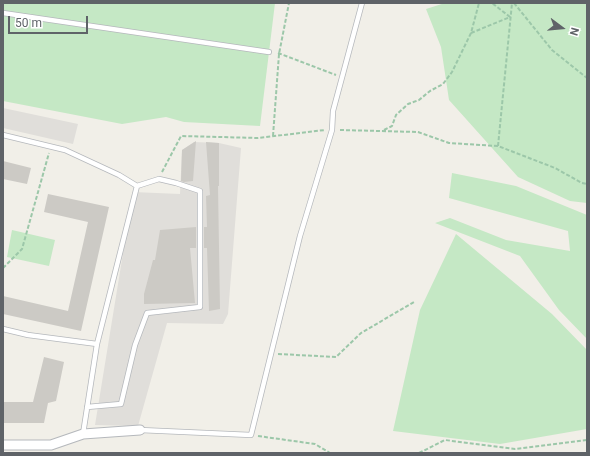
<!DOCTYPE html>
<style>
body{margin:0}
#map{position:relative;width:590px;height:456px;overflow:hidden;background:#f1efe8;font-family:Roboto,sans-serif}
canvas{display:block}
.frame{position:absolute;inset:0;border:4px solid #5f6368;pointer-events:none}
.north{position:absolute;left:542px;top:8px;width:40px;height:40px;-webkit-text-stroke:3px #fff;paint-order:stroke;rotate:106deg;font-size:11px;font-weight:700;line-height:16px;text-align:center;color:#5f6368}
.north::after{content:'';display:block;margin:auto;width:14px;height:18px;background:#5f6368;clip-path:polygon(50% 0,100% 100%,50% 72%,0 100%)}
.scale{position:absolute;left:8px;top:16px;width:80px;height:18px;box-sizing:border-box;border:2px solid #5f6368;border-top:0;padding-left:5px;font-size:12px;line-height:14px;white-space:nowrap;color:#5f6368;-webkit-text-stroke:3px #fff;paint-order:stroke}
</style>
<div id="map">
<canvas width="590" height="456"></canvas>
<div class="frame"></div>
<div class="north">N</div>
<div class="scale">50 m</div>
</div>
<script>
const ctx = document.querySelector('canvas').getContext('2d');
ctx.lineJoin = 'round';
function fillPath(path, color) { ctx.fillStyle = color; ctx.fill(path, 'evenodd'); }
const shape = rows => new Path2D(rows.map(r => 'M' + r).join(''));
function trace(path, color, width, dash) { ctx.strokeStyle = color; ctx.lineWidth = width; ctx.lineCap = dash ? 'butt' : 'round'; ctx.setLineDash(dash || []); ctx.stroke(path); }
fillPath(shape([
 [3,108,78,124,73,144,3,128],
 [194,142,219,143,241,148,228,314,223,324,167,323,138,426,95,425,133,192,180,194,182,150]
]), '#e0deda');
fillPath(shape([
 [3,3,275,3,260,126,184,122,166,117,122,124,3,101],
 [445,3,587,3,587,203,570,201,518,177,449,100,441,47,426,9],
 [452,173,516,186,587,215,587,339,559,310,520,256,435,223,450,218,506,240,570,251,568,231,449,198],
 [12,230,55,240,49,266,7,257],
 [456,234,552,314,587,350,587,429,500,444,393,431,420,310]
]), '#c5e8c5');
fillPath(shape([
 [196,141,193,181,184,182,181,181,182,150],
 [206,142,219,143,219,186,218,186,220,309,209,311,207,248,204,248,204,227,207,227,206,196,210,195],
 [3,161,31,168,27,184,3,179],
 [48,194,109,207,81,331,3,314,3,296,68,311,88,222,44,212],
 [196,227,196,248,190,248,195,303,144,304,144,294,153,260,155,260,160,230],
 [44,357,64,362,56,401,48,403,44,423,3,423,3,402,33,402]
]), '#cccac5');
const lane = shape([
 [3,13,269,52],
 [3,135,65,150,119,175,137,186,97,344,83,434],
 [3,329,28,335,97,344],
 [87,407,121,404,135,345,147,313,200,307,200,191,176,183,159,179,137,186],
 [140,430,251,435,300,236,332,130,333,111,362,3]
]);
const street = shape([
 [3,445,51,445,83,434,140,430]
]);
trace(lane, '#b5b8bc', 6);
trace(street, '#b5b8bc', 11);
trace(shape([
 [514,3,552,50,587,78],
 [471,33,510,17,492,3],
 [278,53,336,75],
 [340,130,418,132,449,143,498,146,555,168,582,183,587,184],
 [384,130,392,126,396,115,408,104,419,100,430,91,443,84,452,72,471,33,479,3],
 [273,136,279,54,289,3],
 [498,146,512,3],
 [162,172,181,136,258,138,325,130],
 [3,268,22,249,49,153],
 [278,354,336,357,361,333,414,302],
 [258,436,315,444,330,453],
 [419,453,445,440,515,449,587,440]
]), '#9cc7a9', 2, [4, 2]);
trace(lane, '#fff', 4.5);
trace(street, '#fff', 9);
</script>
